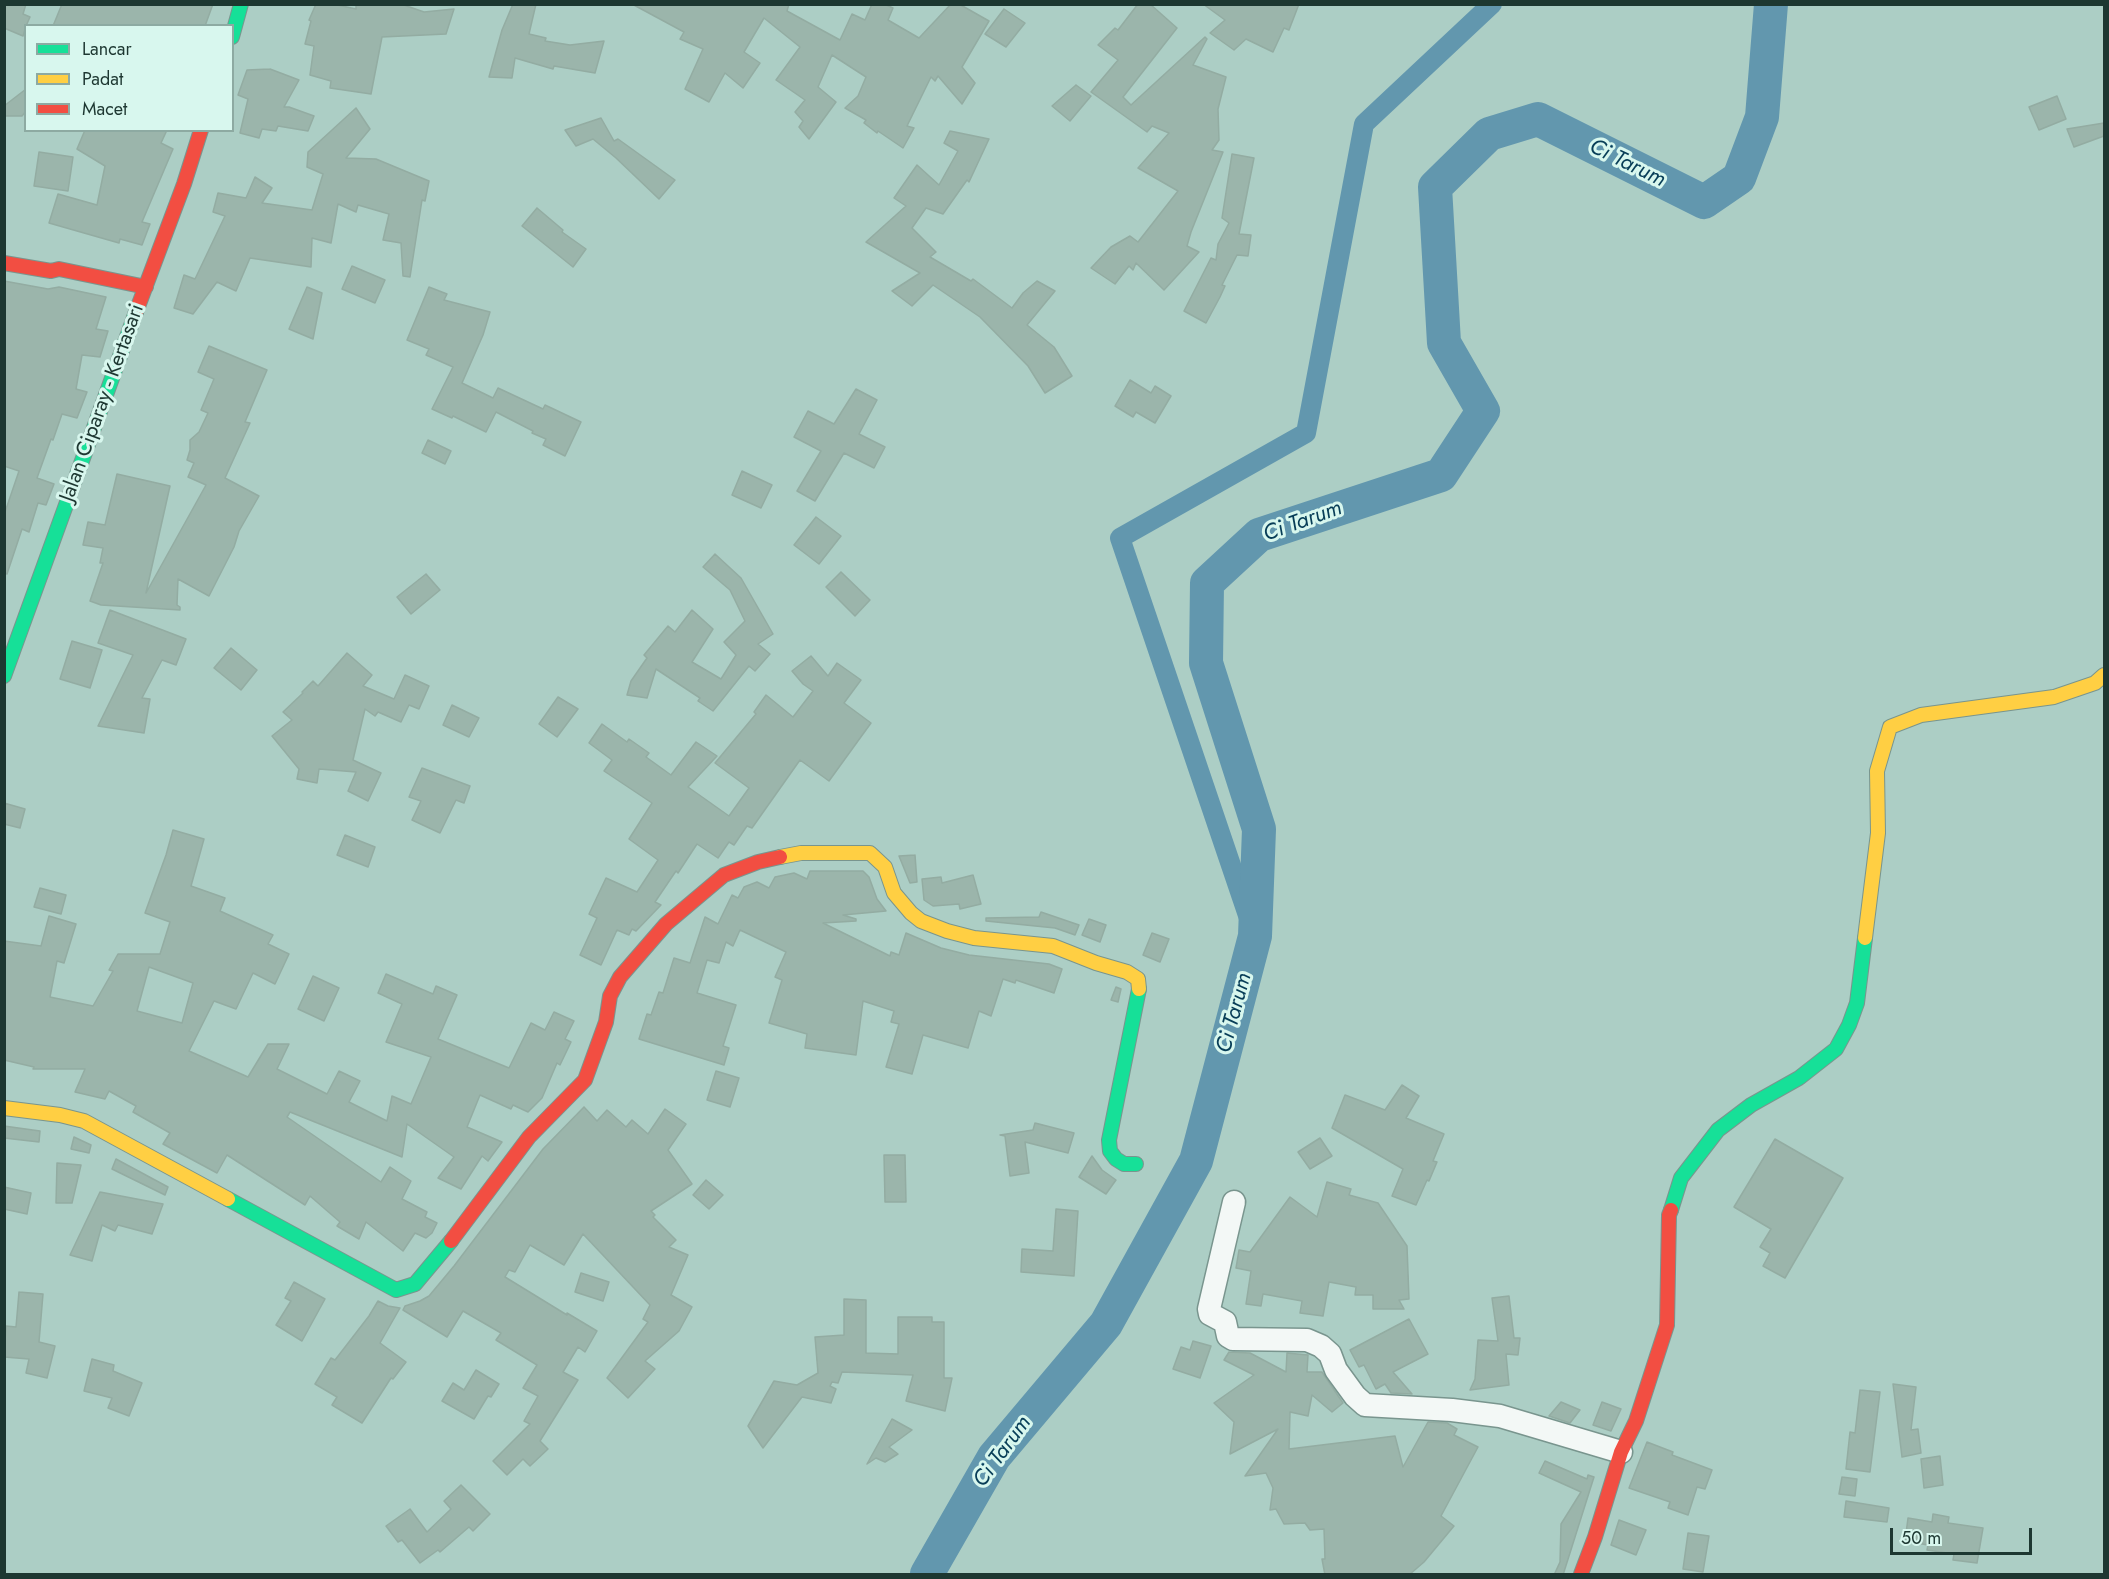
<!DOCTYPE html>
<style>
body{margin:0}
#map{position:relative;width:2109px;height:1579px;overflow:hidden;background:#accec5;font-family:Jost,sans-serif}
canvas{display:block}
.frame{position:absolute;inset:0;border:6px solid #1d3731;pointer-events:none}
.legend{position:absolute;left:24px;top:24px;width:210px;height:108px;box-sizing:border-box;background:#d8f7ee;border:2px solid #8daaa2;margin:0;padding:8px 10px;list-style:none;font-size:18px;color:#1d3731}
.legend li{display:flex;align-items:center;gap:12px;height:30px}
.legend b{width:30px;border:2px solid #8daaa2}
.scale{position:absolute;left:1890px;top:1528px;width:142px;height:27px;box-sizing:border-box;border:3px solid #1d3731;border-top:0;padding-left:8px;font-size:18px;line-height:21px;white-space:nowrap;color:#1d3731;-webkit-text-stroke:4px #d8f7ee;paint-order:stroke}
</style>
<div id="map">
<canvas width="2109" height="1579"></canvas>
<div class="frame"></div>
<ul class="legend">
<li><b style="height:8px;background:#16e098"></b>Lancar</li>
<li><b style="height:8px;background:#ffcf43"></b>Padat</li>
<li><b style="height:8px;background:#f24e42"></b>Macet</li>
</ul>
<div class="scale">50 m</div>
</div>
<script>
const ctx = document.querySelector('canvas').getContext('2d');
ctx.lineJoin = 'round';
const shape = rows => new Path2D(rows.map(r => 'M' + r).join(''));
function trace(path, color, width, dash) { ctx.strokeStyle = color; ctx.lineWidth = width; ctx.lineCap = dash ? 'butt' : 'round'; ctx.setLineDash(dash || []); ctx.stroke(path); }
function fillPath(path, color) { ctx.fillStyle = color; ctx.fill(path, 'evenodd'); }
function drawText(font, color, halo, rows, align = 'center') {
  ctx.font = font + ' Jost,sans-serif'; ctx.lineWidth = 6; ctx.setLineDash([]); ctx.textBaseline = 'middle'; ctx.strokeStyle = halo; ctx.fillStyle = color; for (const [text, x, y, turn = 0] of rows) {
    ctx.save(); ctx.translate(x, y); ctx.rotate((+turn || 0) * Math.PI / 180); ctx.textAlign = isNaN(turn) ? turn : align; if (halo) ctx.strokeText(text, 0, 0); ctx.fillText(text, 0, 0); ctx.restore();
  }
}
trace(shape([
 [1255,936,1120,538,1306,433,1364,124,1492,4]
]), '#6297ae', 20);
trace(shape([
 [927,1574,994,1457,1106,1324,1196,1161,1255,936,1259,829,1206,663,1207,583,1259,535,1441,475,1483,411,1444,343,1435,187,1489,134,1538,119,1704,202,1739,178,1762,117,1771,4]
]), '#6297ae', 34);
const building = shape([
 [4,4,26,4,23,14,30,17,26,26,23,36,4,28,4,4],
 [62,4,213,4,205,26,53,26,62,4],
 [316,4,333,4,356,9,356,4,401,4,424,12,454,9,446,34,382,37,371,94,330,88,331,81,310,75,314,46,305,44,311,21,309,20,316,4],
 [513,4,536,4,529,34,546,38,545,41,570,45,604,41,595,73,554,66,553,69,515,58,512,78,489,77,502,30,513,4],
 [632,4,789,4,787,11,840,40,852,14,865,20,872,4,884,4,893,8,888,20,919,38,951,4,959,4,989,21,962,67,975,83,962,104,938,76,935,81,931,77,907,126,914,128,903,148,878,131,877,133,864,123,866,120,845,108,858,96,866,77,832,55,818,87,836,102,809,139,799,127,803,121,795,112,805,100,776,80,800,47,764,18,744,52,760,63,743,88,725,73,709,102,685,89,703,49,680,39,684,32,632,4],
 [1138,4,1150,4,1177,28,1123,97,1131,105,1205,37,1207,39,1193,65,1226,77,1218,109,1219,140,1212,150,1223,152,1191,232,1187,246,1199,252,1164,290,1136,263,1133,270,1129,266,1115,284,1091,268,1111,247,1130,236,1138,242,1178,191,1138,168,1169,133,1152,126,1147,132,1091,92,1118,60,1098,45,1115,28,1118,30,1138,4],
 [1203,4,1299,4,1289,30,1284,28,1273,52,1246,39,1234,50,1210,33,1225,20,1203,4],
 [1004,9,1025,23,1006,47,985,34,1004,9],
 [270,69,299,80,284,107,289,107,314,116,308,131,278,126,276,131,262,129,259,138,240,133,248,99,238,95,247,70,270,69],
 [1076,85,1091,96,1070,121,1052,106,1076,85],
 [26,89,26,111,22,116,4,116,4,106,26,89],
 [2057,96,2066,119,2039,130,2029,107,2057,96],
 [356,108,370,129,346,158,376,159,429,181,425,201,422,200,410,277,403,276,401,243,383,240,389,214,358,205,356,212,338,204,331,243,312,238,311,267,250,258,236,291,217,282,193,314,174,308,184,275,195,279,225,216,213,212,218,193,246,198,255,177,272,188,262,203,312,210,323,174,307,167,308,152,356,108],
 [601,118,614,141,618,139,675,180,659,199,616,158,593,139,576,146,565,130,601,118],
 [2104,123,2104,136,2074,147,2067,129,2104,123],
 [85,130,167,130,161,143,173,149,142,222,150,224,142,245,120,239,119,243,49,223,58,194,97,205,105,166,77,149,85,130],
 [950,131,989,139,969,182,967,180,943,214,926,208,912,228,936,252,930,257,971,281,973,279,1012,308,1023,293,1037,281,1055,291,1027,325,1054,347,1072,376,1045,393,1028,366,980,317,933,285,912,306,892,291,920,273,866,242,906,206,894,198,917,165,939,185,958,151,944,143,950,131],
 [39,152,73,157,68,191,34,186,39,152],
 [1232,154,1254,158,1239,234,1251,235,1248,256,1237,255,1222,285,1225,286,1220,297,1206,323,1184,311,1211,258,1216,260,1218,244,1229,223,1222,218,1232,154],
 [537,208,563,230,562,232,586,249,573,267,522,226,537,208],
 [352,266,385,280,375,303,342,289,352,266],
 [4,281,48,289,59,287,106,297,96,329,108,331,100,357,82,355,76,389,87,392,77,418,62,414,53,440,51,439,37,478,54,484,46,505,38,503,29,532,22,529,7,574,4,573,4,515,19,471,4,466,4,281],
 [307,287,322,293,313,339,289,329,307,287],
 [429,287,447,294,444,300,490,312,483,335,462,383,493,398,498,388,543,409,545,405,581,422,565,456,543,445,546,439,532,433,533,431,496,412,486,432,453,416,452,418,432,409,453,367,426,355,429,349,407,340,429,287],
 [209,346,267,370,245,422,250,423,225,478,259,496,239,531,234,547,209,596,178,579,177,605,180,607,180,610,101,605,90,601,103,563,100,563,103,548,83,545,88,522,105,525,117,474,170,486,146,593,206,485,188,477,194,463,187,460,190,450,190,440,199,432,208,413,201,410,214,379,198,372,209,346],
 [1130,380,1151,393,1155,386,1171,396,1155,423,1136,412,1133,417,1115,406,1130,380],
 [856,389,877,400,859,434,885,447,874,468,844,453,815,501,797,491,821,451,794,437,808,411,834,424,856,389],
 [428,440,451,451,445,464,422,453,428,440],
 [742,471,772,485,761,508,732,495,742,471],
 [816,517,841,536,819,564,794,545,816,517],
 [715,554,741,578,773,634,758,644,770,654,755,671,749,666,713,711,698,701,700,698,656,669,647,698,627,695,631,681,647,658,644,655,668,626,675,632,692,610,713,629,692,662,721,679,736,655,724,642,745,621,730,590,703,567,715,554],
 [841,572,870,600,855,616,826,587,841,572],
 [426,574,440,590,411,614,397,597,426,574],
 [110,610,186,639,176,665,162,660,142,698,150,699,144,733,98,726,133,655,98,643,110,610],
 [72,641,102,650,90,688,60,679,72,641],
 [231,648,257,670,241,690,214,668,231,648],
 [347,653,372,675,363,686,394,699,405,675,429,686,419,709,409,705,401,722,378,712,375,716,365,709,353,760,381,773,368,801,348,791,356,772,319,769,317,783,297,779,299,769,272,736,292,720,283,712,303,693,302,692,313,681,318,686,347,653],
 [811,656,828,676,837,663,861,680,844,703,871,723,829,781,800,760,752,828,747,826,734,845,729,842,718,858,697,844,678,873,676,871,655,902,661,905,636,931,632,929,629,935,617,930,601,965,580,955,597,918,589,914,606,878,637,892,658,860,629,839,652,803,604,771,612,760,589,743,602,724,627,742,629,739,649,753,646,757,671,775,696,742,717,756,688,787,729,816,749,788,715,763,756,714,754,712,766,695,793,717,813,691,803,684,792,671,811,656],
 [558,697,578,709,557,737,539,724,558,697],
 [452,705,479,718,469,737,443,725,452,705],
 [422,768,470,786,464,803,456,800,440,833,412,820,421,801,409,797,422,768],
 [4,803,25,809,20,828,4,824,4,803],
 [173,830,204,839,191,886,225,898,220,911,273,935,268,944,289,954,275,984,253,973,236,1009,214,1001,189,1051,248,1077,268,1044,289,1044,277,1069,327,1094,339,1071,360,1081,349,1102,387,1121,392,1096,411,1104,431,1057,386,1042,402,1004,378,993,386,974,433,994,436,986,457,995,438,1039,509,1068,531,1023,545,1030,554,1012,574,1021,565,1039,571,1042,560,1065,557,1063,542,1098,528,1112,513,1105,511,1109,480,1095,467,1127,502,1142,488,1161,482,1156,461,1189,438,1178,454,1157,407,1124,402,1157,290,1112,287,1117,381,1182,390,1167,411,1181,402,1199,427,1212,425,1217,437,1223,432,1233,426,1238,415,1233,403,1251,366,1222,359,1239,337,1226,340,1222,310,1196,305,1205,227,1155,217,1173,163,1144,170,1133,133,1112,136,1106,109,1091,105,1099,75,1092,85,1069,33,1069,34,1067,4,1060,4,941,41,946,49,916,76,924,64,963,57,961,50,997,93,1006,113,971,109,970,118,954,160,954,170,922,145,913,166,855,173,830],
 [149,967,193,983,182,1023,137,1011,149,967],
 [345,835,375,847,368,867,337,855,345,835],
 [915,855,917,882,910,883,899,856,915,855],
 [810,871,863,871,869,877,877,899,886,911,843,915,856,919,856,921,823,923,890,956,891,952,899,955,906,933,941,948,969,955,1049,964,1062,969,1054,993,1016,980,1015,983,1003,979,991,1016,979,1011,968,1048,923,1035,912,1074,886,1067,899,1024,891,1022,894,1011,863,1001,856,1055,805,1048,807,1034,769,1023,782,980,775,977,786,952,740,930,733,946,726,942,719,963,707,960,697,993,736,1005,723,1046,729,1048,724,1065,639,1039,647,1014,651,1015,659,992,663,993,674,958,690,963,705,917,718,924,732,895,738,898,744,887,757,882,769,888,775,877,794,873,807,879,810,871],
 [973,875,981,904,960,909,959,904,933,906,924,900,922,879,941,877,942,883,973,875],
 [40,888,66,895,61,914,34,907,40,888],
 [1041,912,1079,925,1075,935,1055,928,986,921,986,918,1039,917,1041,912],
 [1089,919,1106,925,1100,942,1082,935,1089,919],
 [1152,933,1169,939,1160,962,1143,955,1152,933],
 [313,976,339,988,324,1021,298,1009,313,976],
 [1116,987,1121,989,1118,1002,1111,1000,1116,987],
 [716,1071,739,1078,730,1107,707,1100,716,1071],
 [1402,1085,1419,1096,1406,1118,1444,1134,1433,1161,1437,1162,1429,1181,1427,1180,1416,1205,1392,1196,1403,1169,1332,1128,1345,1095,1385,1110,1402,1085],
 [584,1107,597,1121,607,1110,626,1127,632,1120,648,1134,665,1109,686,1124,668,1150,692,1184,651,1211,655,1215,653,1217,676,1240,669,1247,688,1255,671,1295,692,1307,679,1331,645,1361,655,1369,628,1398,607,1378,648,1322,643,1319,650,1305,583,1234,564,1265,530,1245,515,1272,509,1270,505,1277,567,1315,567,1313,597,1331,585,1352,578,1347,563,1372,578,1380,540,1441,548,1449,530,1466,523,1459,507,1475,493,1461,530,1424,524,1421,538,1396,523,1388,537,1365,496,1340,501,1333,463,1311,447,1337,403,1310,405,1306,420,1301,429,1296,454,1266,543,1149,584,1107],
 [1035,1123,1074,1133,1068,1153,1025,1142,1029,1173,1010,1176,1005,1136,1000,1135,1033,1130,1035,1123],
 [4,1126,40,1131,39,1142,4,1138,4,1126],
 [74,1137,91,1145,89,1153,71,1149,74,1137],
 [1320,1138,1332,1156,1310,1169,1298,1152,1320,1138],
 [1775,1139,1843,1178,1785,1278,1763,1266,1770,1253,1760,1247,1771,1229,1734,1207,1775,1139],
 [884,1155,905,1155,906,1202,885,1202,884,1155],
 [1092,1156,1102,1170,1116,1180,1106,1194,1079,1177,1092,1156],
 [116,1159,168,1187,165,1195,112,1169,116,1159],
 [57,1163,81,1165,72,1203,56,1203,57,1163],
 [706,1180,723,1195,709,1209,693,1195,706,1180],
 [1327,1182,1351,1189,1349,1195,1378,1203,1407,1246,1409,1299,1399,1300,1404,1309,1373,1309,1373,1295,1355,1295,1356,1287,1329,1282,1323,1316,1300,1313,1302,1301,1263,1294,1261,1306,1246,1304,1251,1271,1236,1268,1239,1250,1250,1252,1290,1197,1317,1217,1327,1182],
 [4,1187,31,1193,27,1214,4,1209,4,1187],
 [100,1192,163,1204,152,1234,118,1225,115,1231,102,1225,92,1261,70,1255,100,1192],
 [1056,1209,1078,1211,1074,1276,1021,1272,1022,1249,1053,1251,1056,1209],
 [581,1273,609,1282,603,1301,575,1292,581,1273],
 [294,1282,325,1299,302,1341,276,1325,291,1301,285,1298,294,1282],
 [19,1292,43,1294,39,1342,55,1346,47,1378,26,1373,29,1359,4,1357,6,1326,16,1327,19,1292],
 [1509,1296,1514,1338,1520,1338,1518,1355,1506,1354,1509,1385,1470,1390,1475,1379,1478,1340,1498,1341,1492,1298,1509,1296],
 [844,1299,866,1300,866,1353,898,1354,898,1317,932,1317,932,1322,944,1322,944,1378,952,1378,945,1411,906,1401,913,1375,842,1372,838,1383,832,1382,830,1386,836,1389,831,1403,802,1397,763,1448,748,1426,774,1381,797,1385,818,1373,815,1337,844,1335,844,1299],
 [378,1301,388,1306,400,1308,380,1343,406,1362,393,1379,391,1378,362,1423,332,1405,337,1397,315,1384,331,1358,335,1360,369,1316,378,1301],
 [1409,1319,1428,1354,1393,1372,1412,1394,1391,1393,1385,1384,1376,1389,1364,1365,1359,1367,1350,1350,1409,1319],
 [1193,1341,1211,1346,1200,1378,1173,1369,1181,1347,1190,1350,1193,1341],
 [1229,1352,1250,1353,1286,1372,1287,1353,1308,1355,1307,1372,1322,1372,1343,1403,1332,1412,1312,1395,1308,1416,1290,1412,1289,1449,1395,1436,1403,1467,1428,1422,1447,1423,1457,1429,1454,1435,1478,1447,1441,1516,1454,1526,1424,1562,1409,1575,1325,1575,1322,1559,1325,1559,1324,1529,1310,1530,1305,1523,1284,1524,1276,1509,1270,1510,1273,1488,1266,1473,1245,1476,1278,1429,1230,1454,1234,1422,1214,1403,1254,1375,1224,1360,1229,1352],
 [92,1359,114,1365,113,1371,142,1383,129,1416,108,1408,112,1398,84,1391,92,1359],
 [476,1370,499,1384,491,1397,488,1396,474,1419,442,1401,453,1383,464,1390,476,1370],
 [1893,1384,1916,1387,1911,1430,1918,1429,1921,1453,1902,1457,1893,1384],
 [1860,1390,1880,1392,1870,1472,1846,1469,1850,1432,1855,1433,1860,1390],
 [1561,1402,1580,1410,1570,1423,1549,1416,1561,1402],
 [1602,1402,1621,1409,1611,1431,1593,1425,1602,1402],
 [892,1419,912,1430,889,1447,898,1454,885,1462,876,1458,867,1464,892,1419],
 [1647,1442,1673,1452,1672,1455,1712,1470,1705,1489,1697,1487,1688,1515,1668,1508,1670,1502,1629,1488,1647,1442],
 [1940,1456,1943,1485,1924,1488,1921,1459,1940,1456],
 [1545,1461,1587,1479,1588,1475,1594,1477,1563,1575,1554,1575,1560,1562,1561,1524,1581,1492,1539,1473,1545,1461],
 [1842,1477,1857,1479,1855,1496,1839,1494,1842,1477],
 [461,1485,490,1514,473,1531,469,1527,440,1552,438,1550,420,1563,402,1540,398,1542,386,1526,410,1509,427,1532,451,1509,444,1501,461,1485],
 [1846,1501,1889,1508,1887,1522,1844,1517,1846,1501],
 [1933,1514,1949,1517,1948,1523,1983,1528,1977,1563,1953,1560,1954,1554,1927,1550,1928,1545,1905,1541,1908,1518,1932,1522,1933,1514],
 [1619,1520,1646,1530,1636,1555,1611,1545,1619,1520],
 [1688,1533,1709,1536,1703,1572,1683,1569,1688,1533]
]);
fillPath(building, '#9bb5ab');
trace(building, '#93aca2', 1.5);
const street = shape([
 [1234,1202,1209,1309,1210,1314,1225,1322,1228,1336,1233,1339,1307,1340,1321,1346,1330,1354,1336,1370,1355,1396,1365,1405,1452,1410,1500,1416,1621,1452]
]);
const fast = shape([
 [232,37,241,4],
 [4,676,136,312],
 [1136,1164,1124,1164,1116,1159,1110,1151,1109,1140,1139,989],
 [228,1199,396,1290,415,1284,451,1241],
 [1671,1210,1681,1178,1718,1130,1751,1105,1799,1078,1836,1049,1849,1025,1857,1003,1865,938]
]);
const slow = shape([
 [780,857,801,853,870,853,885,867,894,893,911,913,921,921,947,931,974,938,1053,946,1096,963,1127,972,1138,979,1139,989],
 [1865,938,1878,833,1877,771,1890,727,1921,715,2054,697,2095,683,2104,675],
 [4,1108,60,1115,84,1121,228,1199]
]);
const jam = shape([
 [4,263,51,271,59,269,146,287],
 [136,312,184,184,201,130],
 [451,1241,529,1137,585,1080,606,1022,610,996,620,977,666,924,724,875,758,862,780,857],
 [1581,1574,1595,1537,1621,1452,1636,1421,1667,1325,1669,1215,1671,1210]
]);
trace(street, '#79958e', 25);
trace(fast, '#79958e', 16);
trace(slow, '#79958e', 16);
trace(jam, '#79958e', 16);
trace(street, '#f3f8f6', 22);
trace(fast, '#16e098', 14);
trace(slow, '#ffcf43', 14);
trace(jam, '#f24e42', 14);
drawText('21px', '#1d3731', '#d8f7ee', [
 ["Jalan Ciparay - Kertasari",103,403,-70]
]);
drawText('italic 22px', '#073d57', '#d8f7ee', [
 ["Ci Tarum",1627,164,26],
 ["Ci Tarum",1303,522,-20],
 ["Ci Tarum",1235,1013,-75],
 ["Ci Tarum",1003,1452,-54]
]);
</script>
